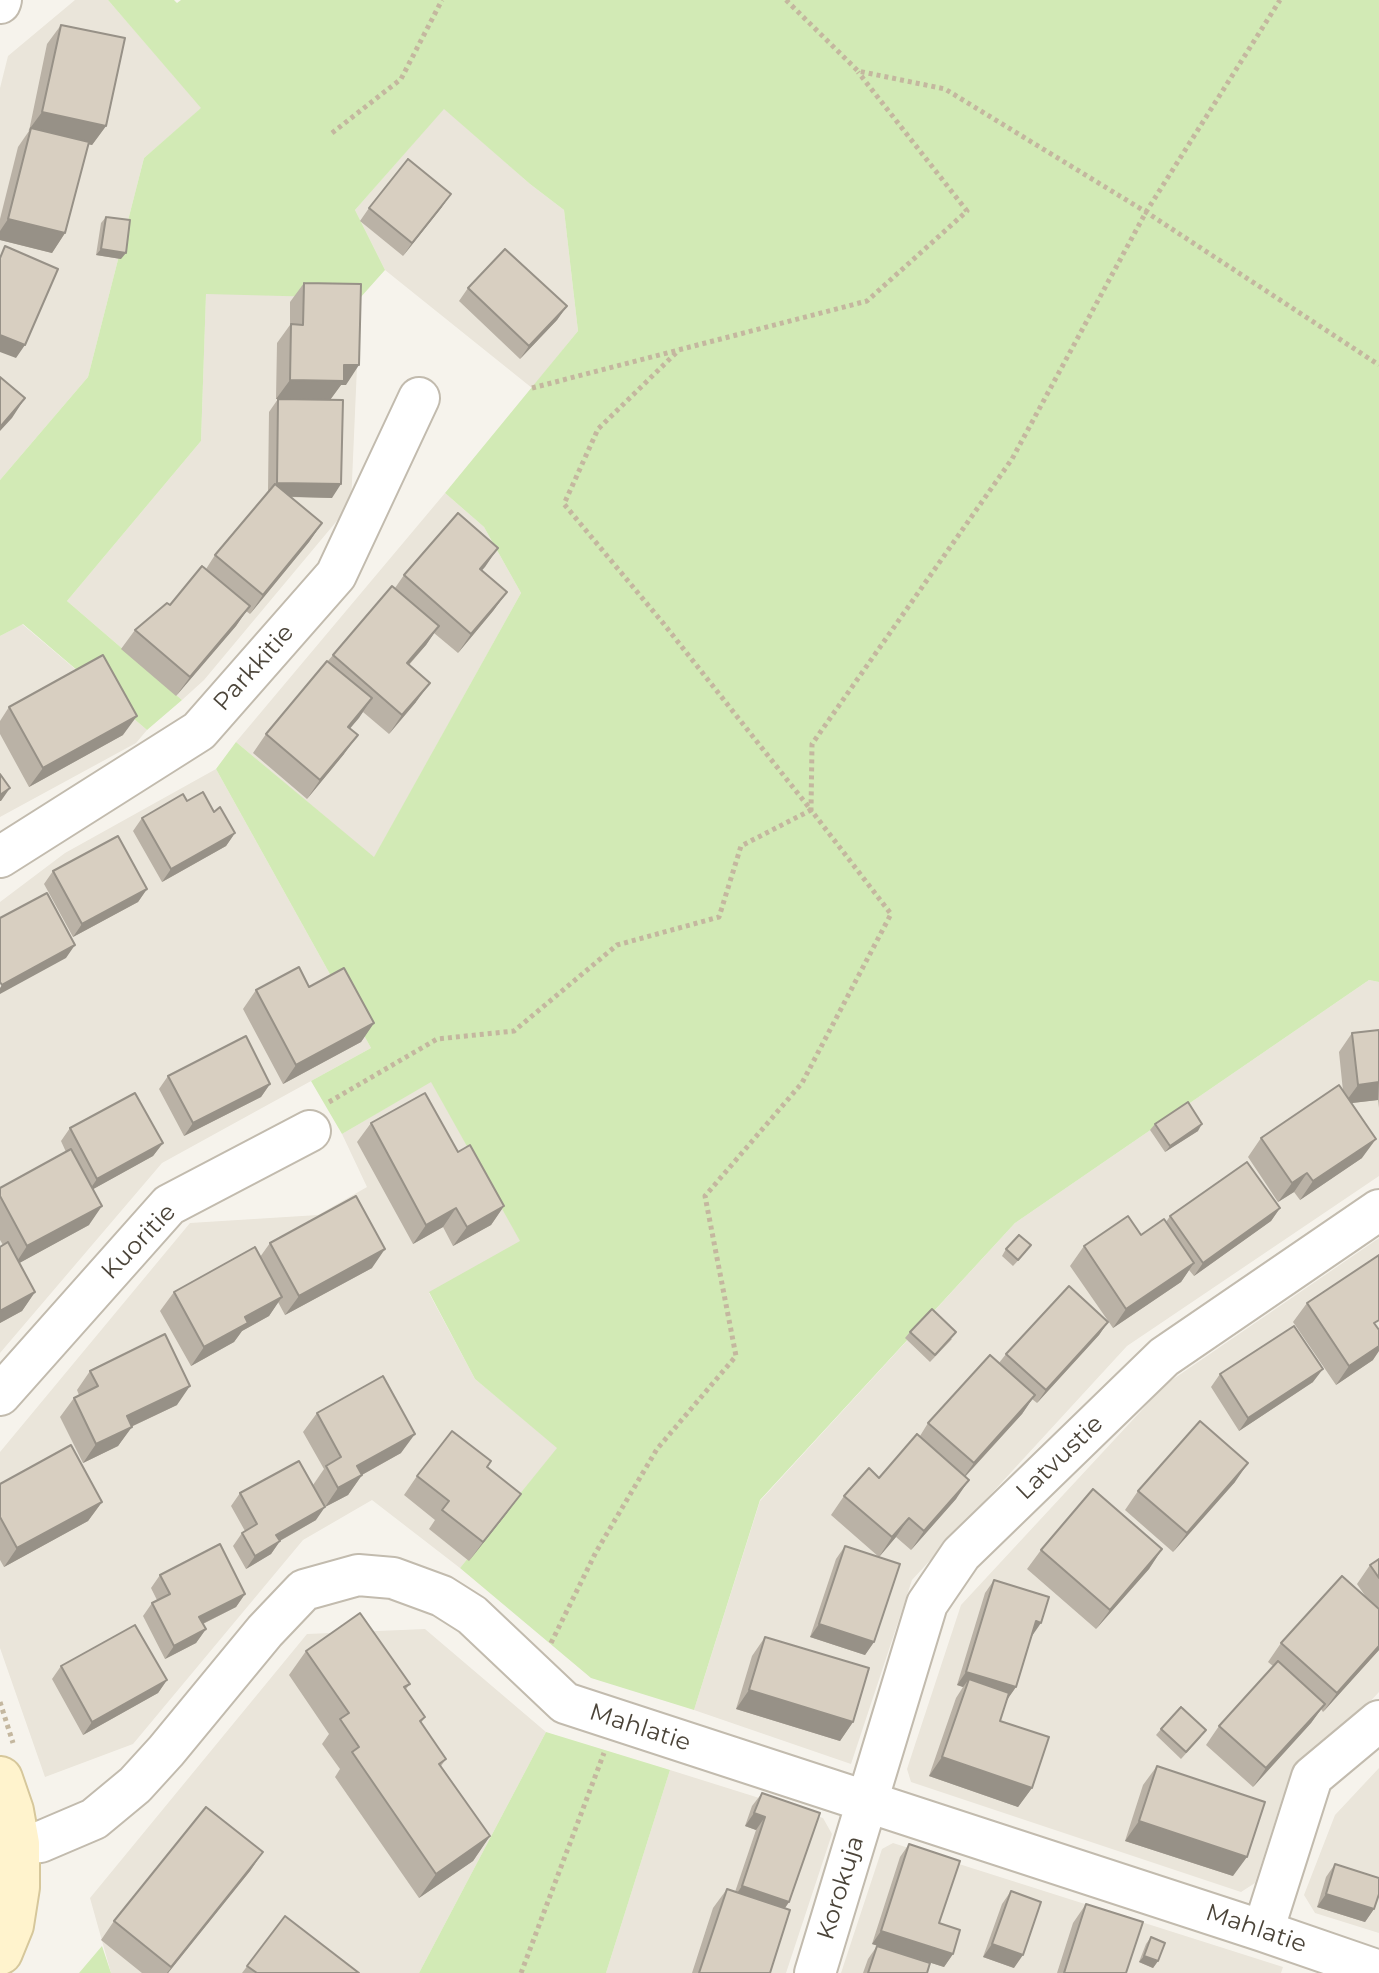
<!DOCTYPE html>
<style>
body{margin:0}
canvas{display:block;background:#f6f3ec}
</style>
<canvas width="1379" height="1973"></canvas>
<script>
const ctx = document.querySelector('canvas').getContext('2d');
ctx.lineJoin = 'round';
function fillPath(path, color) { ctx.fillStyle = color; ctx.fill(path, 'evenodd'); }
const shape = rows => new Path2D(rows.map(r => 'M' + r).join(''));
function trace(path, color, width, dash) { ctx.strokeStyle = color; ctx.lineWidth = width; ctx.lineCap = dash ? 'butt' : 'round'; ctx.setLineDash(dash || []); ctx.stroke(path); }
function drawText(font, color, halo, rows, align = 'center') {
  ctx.font = font + ' Montserrat,sans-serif'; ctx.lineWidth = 6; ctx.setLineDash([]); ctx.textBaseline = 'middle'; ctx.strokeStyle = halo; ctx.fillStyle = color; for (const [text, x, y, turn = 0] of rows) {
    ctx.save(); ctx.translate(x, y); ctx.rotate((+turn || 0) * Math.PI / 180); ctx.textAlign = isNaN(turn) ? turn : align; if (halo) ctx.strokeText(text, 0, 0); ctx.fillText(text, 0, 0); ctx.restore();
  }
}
fillPath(shape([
 [75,0,108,0,202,108,144,158,88,377,0,480,0,88,8,56],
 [444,108,530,184,564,210,578,331,532,388,385,270,355,210],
 [206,293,360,298,351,504,204,680,182,700,67,601,201,441],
 [445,493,484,527,521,593,374,858,236,742],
 [22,624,147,730,136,743,0,817,0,636],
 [216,769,371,1048,162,1163,0,1353,0,902,65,853],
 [1369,980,1379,982,1379,1176,1127,1346,912,1580,851,1764,694,1710,760,1501,1015,1223],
 [431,1081,521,1242,429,1293,475,1379,558,1448,460,1568,372,1500,303,1540,133,1744,45,1777,0,1648,0,1452,190,1223,318,1215,367,1187,342,1134],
 [1379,1238,1379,1692,1283,1796,1255,1883,1241,1892,911,1782,907,1769,961,1605,1166,1384],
 [425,1629,546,1732,419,1973,111,1973,90,1898,307,1634],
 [1379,1768,1379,1933,1315,1913,1304,1895,1335,1815],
 [670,1770,823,1818,832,1834,786,1973,606,1973],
 [893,1843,1283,1967,1281,1973,841,1973,882,1849]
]), '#eae5da');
fillPath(shape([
 [108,0,174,0,177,3,181,0,1379,0,1379,982,1369,980,1015,1223,760,1500,694,1710,591,1678,460,1568,557,1448,475,1379,429,1292,520,1241,431,1082,342,1134,311,1081,371,1048,216,769,236,742,374,857,521,593,484,527,445,493,578,331,564,210,530,184,444,109,355,210,385,270,360,298,206,294,201,441,67,601,182,700,147,730,23,624,0,636,0,480,88,377,144,158,201,108],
 [546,1732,670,1770,606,1973,419,1973],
 [102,1946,111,1973,79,1973]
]), '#d2eab5');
const street = shape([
 [0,3,1,0],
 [0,857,199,731,336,575,419,398],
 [0,1395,169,1205,310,1131],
 [17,1844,40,1842,94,1819,135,1785,166,1751,265,1631,304,1590,358,1575,393,1578,442,1596,472,1615,565,1703,1263,1931,1379,1971],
 [1263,1931,1312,1777,1379,1721],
 [815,1973,927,1604,961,1554,1164,1357,1379,1210]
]);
const secondary = shape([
 [0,1779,11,1811,17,1844,17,1887,11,1925,0,1952]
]);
trace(street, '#c2bbae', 44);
trace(secondary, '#d6c79b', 48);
trace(shape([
 [786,0,858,71,945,89,1146,212,1379,365],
 [332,133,401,79,442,0],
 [532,388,867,301,967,211,858,72],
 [329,1102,437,1039,514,1031,617,945,719,917,741,846,811,810,663,623,564,504,598,429,679,350],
 [551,1643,596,1552,657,1449,736,1356,705,1196,802,1083,891,914,811,810,812,744,1012,459,1146,212,1280,0],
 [0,1702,13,1743],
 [521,1973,604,1753]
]), '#c4b79f', 5, [4, 4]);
trace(street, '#fff', 40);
trace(secondary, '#fff3cd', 44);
fillPath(shape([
 [61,25,106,126,92,145,88,144,65,233,52,253,0,240,0,219,18,147,29,131,47,44],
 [442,207,403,256,360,221,369,208],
 [106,217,121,259,96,255,101,223],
 [304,283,346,385,341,385,330,400,332,498,290,497,322,523,309,542,250,614,246,611,236,626,176,696,121,649,135,630,170,605,206,569,215,555,268,492,269,412,278,399,276,399,277,343,290,325,290,302],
 [468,288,567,306,557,320,520,359,459,301],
 [482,570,507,592,493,611,458,653,434,633,426,645,409,665,416,702,389,734,363,712,350,728,344,754,307,799,253,753,266,734,333,655,395,588,404,575],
 [9,707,123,735,29,787,0,734,0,721],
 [187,801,214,812,235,833,226,846,162,882,133,831,142,818],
 [53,871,147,889,138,902,73,937,44,884],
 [309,987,374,1023,361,1042,283,1084,243,1009,256,990],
 [1379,1030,1379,1108,1378,1100,1351,1103,1362,1158,1300,1200,1294,1192,1278,1202,1248,1157,1261,1138,1343,1091,1339,1052,1352,1033],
 [168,1076,270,1084,261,1097,184,1136,159,1089],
 [371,1123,458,1152,504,1206,491,1225,453,1246,443,1227,413,1244,357,1142],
 [1155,1124,1198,1131,1165,1152,1150,1130],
 [70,1128,163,1143,153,1156,93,1189,89,1225,19,1263,35,1292,22,1311,0,1323,3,1245,0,1240,0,1188,66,1152,61,1141],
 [1280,1208,1271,1221,1194,1276,1189,1270,1181,1282,1113,1328,1070,1266,1084,1246,1141,1235,1166,1222,1170,1216],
 [270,1243,372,1268,285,1315,278,1302,269,1316,242,1331,234,1342,191,1366,160,1311,174,1292,260,1257],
 [1006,1249,1026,1252,1013,1266,1002,1256],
 [1307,1303,1373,1360,1336,1385,1293,1322],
 [1108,1322,1099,1335,1037,1403,1032,1399,1022,1414,965,1477,956,1499,911,1550,896,1537,879,1557,831,1515,844,1496,879,1478,920,1436,928,1423,999,1363,1006,1354],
 [910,1332,952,1339,930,1362,905,1338],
 [90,1371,177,1405,131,1427,118,1446,83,1463,60,1417,74,1398,79,1395,77,1390],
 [1220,1374,1313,1382,1239,1431,1211,1387],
 [317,1413,401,1453,362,1475,348,1495,325,1507,313,1485,324,1469,303,1432],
 [487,1467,507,1513,469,1561,429,1529,435,1520,404,1495,417,1476],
 [1235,1482,1173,1552,1125,1510,1138,1491],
 [0,1484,102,1502,88,1521,4,1567,0,1560],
 [240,1493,316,1520,280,1541,271,1554,246,1569,233,1546,242,1533,245,1531,231,1506],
 [845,1546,874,1642,865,1655,810,1637,836,1559],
 [1162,1549,1149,1569,1096,1629,1027,1569,1041,1550],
 [1379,1559,1379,1650,1323,1712,1321,1709,1311,1723,1253,1787,1206,1745,1219,1726,1273,1666,1268,1662,1281,1643,1366,1597,1357,1584,1370,1565],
 [160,1575,245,1594,236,1607,203,1624,206,1629,196,1643,165,1659,143,1616,152,1603,157,1600,151,1588],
 [994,1580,1032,1636,1031,1636,1016,1687,1007,1699,1000,1721,1032,1788,1018,1807,929,1776,956,1698,963,1687,957,1685,985,1593],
 [765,1637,853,1722,840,1741,736,1709,752,1656],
 [306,1651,410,1684,406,1689,425,1717,421,1723,446,1759,441,1766,490,1836,473,1861,419,1898,335,1777,340,1769,322,1744,329,1734,289,1675],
 [61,1666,167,1680,158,1693,83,1735,52,1679],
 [1161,1729,1201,1737,1181,1759,1156,1735],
 [1157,1766,1233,1876,1125,1841,1143,1785],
 [762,1793,789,1902,785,1908,770,1973,692,1973,713,1908,727,1889,735,1892,756,1830,745,1826,752,1806],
 [909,1844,939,1923,953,1954,944,1967,872,1944,900,1857],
 [263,1852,250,1871,168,1973,142,1973,101,1940,114,1921],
 [1335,1864,1374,1909,1365,1922,1317,1907,1326,1877],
 [1011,1891,1014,1968,983,1957,1002,1904],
 [1086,1904,1126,1973,1057,1973,1073,1923],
 [285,1916,359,1973,242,1973],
 [1151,1937,1158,1961,1153,1968,1139,1962,1146,1944],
 [877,1946,927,1973,863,1973,868,1959]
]), '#bab2a6');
fillPath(shape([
 [42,112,106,126,92,145,31,131,31,128,28,131],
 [451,194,442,207,403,256,412,243],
 [8,219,65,233,52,253,0,240,0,231],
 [101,249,126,253,121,259,96,255],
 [567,306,557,320,520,359,529,346],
 [0,335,25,345,16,358,0,352],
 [344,365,359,365,346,385,341,385,330,400,276,399,290,380],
 [25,398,12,418,0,431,0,427],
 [277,483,341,484,332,498,268,496],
 [322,523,309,542,250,614,263,595],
 [498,548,485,567,466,588,480,569],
 [507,592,493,611,458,653,471,634],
 [250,606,236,626,176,696,190,677],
 [439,626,426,645,393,682,407,663],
 [430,683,416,702,389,734,402,715],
 [372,698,359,718,335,746,348,727],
 [137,716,123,735,29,787,43,768],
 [358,735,344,754,307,799,320,780],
 [10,788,1,801,0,801,0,795],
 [235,833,226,846,162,882,171,869],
 [147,889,138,902,73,937,82,924],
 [75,945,66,958,0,994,0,988,2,985],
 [374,1023,361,1042,283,1084,296,1065],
 [1379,1082,1378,1100,1344,1104,1358,1085],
 [270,1084,261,1097,184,1136,193,1123],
 [1202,1124,1198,1131,1165,1152,1170,1146],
 [1376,1139,1362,1158,1300,1200,1313,1181],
 [163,1143,153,1156,88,1192,97,1179],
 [1307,1173,1294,1192,1278,1202,1292,1183],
 [102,1206,89,1225,14,1266,27,1246],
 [504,1206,491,1225,453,1246,467,1227],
 [456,1208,443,1227,413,1244,426,1225],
 [1280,1208,1271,1221,1194,1276,1203,1263],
 [385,1249,372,1268,285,1315,299,1296],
 [1194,1263,1181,1282,1113,1328,1126,1309],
 [35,1292,22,1311,0,1323,0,1311],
 [282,1297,269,1316,242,1331,234,1342,191,1366,204,1347,245,1317],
 [1108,1322,1099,1335,1037,1403,1046,1390],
 [1379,1346,1379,1351,1373,1360,1336,1385,1349,1366],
 [1323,1369,1313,1382,1239,1431,1248,1418],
 [190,1386,177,1405,124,1430,132,1427,118,1446,83,1463,96,1444,127,1416],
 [1035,1395,1022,1414,960,1482,974,1463],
 [415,1434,401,1453,349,1482,362,1475,348,1495,325,1507,338,1488,357,1466],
 [1248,1463,1235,1482,1173,1552,1187,1533],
 [969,1480,956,1499,911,1550,924,1531],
 [521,1494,507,1513,469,1561,483,1542],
 [102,1502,88,1521,4,1567,17,1548],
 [325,1507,316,1520,267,1548,276,1535],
 [909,1518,896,1537,879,1557,892,1537],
 [280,1541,271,1554,246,1569,255,1556],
 [1162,1549,1149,1569,1096,1629,1110,1610],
 [245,1594,236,1607,190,1630,199,1617],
 [1036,1621,1041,1623,1032,1636,1026,1634],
 [819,1624,874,1642,865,1655,810,1637],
 [206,1629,196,1643,165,1659,174,1646],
 [1379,1646,1379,1650,1323,1712,1337,1693],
 [966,1672,1016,1687,1007,1700,969,1679,963,1687,957,1685],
 [167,1680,158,1693,83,1735,92,1722],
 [749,1690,853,1722,840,1741,736,1709],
 [1325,1704,1311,1723,1253,1787,1266,1768],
 [942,1757,1032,1788,1018,1807,929,1776],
 [754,1813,765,1817,756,1830,745,1826],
 [1139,1821,1247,1857,1233,1876,1125,1841],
 [490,1836,473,1861,419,1898,436,1874],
 [263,1852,250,1871,168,1973,167,1973],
 [742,1886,789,1902,780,1915,733,1899],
 [1326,1894,1374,1909,1365,1922,1317,1907],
 [881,1931,953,1954,944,1967,872,1944],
 [992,1944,1023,1955,1014,1968,983,1957],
 [1144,1956,1158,1961,1153,1968,1139,1962]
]), '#979187');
const building = shape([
 [61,25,125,38,106,126,42,112,61,25],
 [31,128,89,142,65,233,8,219,31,128],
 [408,159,451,194,412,243,369,208,408,159],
 [106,217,130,220,126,253,101,249,106,217],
 [5,246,58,269,25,345,0,335,0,258,5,246],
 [505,249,567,306,529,346,468,288,505,249],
 [304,283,361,284,359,365,344,365,344,381,290,380,291,324,303,325,304,283],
 [0,377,25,398,0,427,0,377],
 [278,399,343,400,341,484,277,483,278,399],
 [275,484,322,523,263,595,215,555,275,484],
 [458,513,498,548,480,569,507,592,471,634,404,575,458,513],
 [202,566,250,606,190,677,135,630,167,603,170,605,202,566],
 [392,586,439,626,407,663,430,683,402,715,333,655,392,586],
 [103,655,137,716,43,768,9,707,103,655],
 [327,661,372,698,348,727,358,735,320,780,266,734,327,661],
 [0,774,10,788,0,795,0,774],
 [203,792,214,812,220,807,235,833,171,869,142,818,183,794,187,801,203,792],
 [118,836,147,889,82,924,53,871,118,836],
 [47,893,75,945,2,985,0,982,0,918,47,893],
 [299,967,309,987,344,968,374,1023,296,1065,256,990,299,967],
 [1379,1030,1379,1082,1358,1085,1352,1033,1379,1030],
 [246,1036,270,1084,193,1123,168,1076,246,1036],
 [1339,1085,1376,1139,1313,1181,1307,1173,1292,1183,1261,1138,1339,1085],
 [135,1093,163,1143,97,1179,70,1128,135,1093],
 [425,1093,458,1152,470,1145,504,1206,467,1227,456,1208,426,1225,371,1123,425,1093],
 [1188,1102,1202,1124,1170,1146,1155,1124,1188,1102],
 [71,1149,102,1206,27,1246,0,1196,0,1188,71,1149],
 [1247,1162,1280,1208,1203,1263,1170,1216,1247,1162],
 [356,1196,385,1249,299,1296,270,1243,356,1196],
 [1128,1216,1141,1235,1164,1219,1194,1263,1126,1309,1084,1246,1128,1216],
 [1019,1235,1031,1245,1018,1260,1006,1249,1019,1235],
 [8,1242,35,1292,0,1311,0,1247,8,1242],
 [255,1247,282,1297,245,1317,248,1323,204,1347,174,1292,255,1247],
 [1379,1255,1379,1320,1374,1323,1379,1330,1379,1346,1349,1366,1307,1303,1379,1255],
 [1069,1286,1108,1322,1046,1390,1006,1354,1069,1286],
 [932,1309,956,1332,935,1355,910,1332,932,1309],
 [1294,1326,1323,1369,1248,1418,1220,1374,1294,1326],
 [165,1334,190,1386,127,1416,132,1427,96,1444,74,1398,98,1386,90,1371,165,1334],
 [990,1355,1035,1395,974,1463,928,1423,990,1355],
 [383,1376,415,1434,357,1466,362,1475,338,1488,326,1466,341,1457,317,1413,383,1376],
 [1200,1421,1248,1463,1187,1533,1138,1491,1200,1421],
 [452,1431,491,1461,487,1467,521,1494,483,1542,442,1510,449,1501,417,1476,452,1431],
 [917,1434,969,1480,924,1531,909,1518,892,1537,844,1496,869,1468,879,1478,917,1434],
 [71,1445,102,1502,17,1548,0,1517,0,1484,71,1445],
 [299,1461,325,1507,276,1535,280,1541,255,1556,242,1533,257,1524,240,1493,299,1461],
 [1093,1489,1162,1549,1110,1610,1041,1550,1093,1489],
 [220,1544,245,1594,199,1617,206,1629,174,1646,152,1603,170,1594,160,1575,220,1544],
 [845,1546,900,1564,874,1642,819,1624,845,1546],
 [1379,1559,1379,1578,1370,1565,1379,1559],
 [1342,1576,1379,1609,1379,1646,1337,1693,1281,1643,1342,1576],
 [994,1580,1049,1597,1041,1623,1036,1621,1016,1687,966,1672,994,1580],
 [360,1613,410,1684,404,1687,425,1717,420,1721,446,1759,439,1764,490,1836,436,1874,352,1752,359,1747,340,1719,349,1713,306,1651,360,1613],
 [135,1625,167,1680,92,1722,61,1666,135,1625],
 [765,1637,869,1668,853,1722,749,1690,765,1637],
 [1278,1661,1325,1704,1266,1768,1219,1726,1278,1661],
 [969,1679,1009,1693,1000,1721,1049,1737,1032,1788,942,1757,969,1679],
 [1181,1707,1206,1730,1186,1752,1161,1729,1181,1707],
 [1157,1766,1265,1802,1247,1857,1139,1821,1157,1766],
 [762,1793,820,1813,789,1902,742,1886,765,1817,754,1813,762,1793],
 [206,1807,263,1852,171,1967,114,1921,206,1807],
 [909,1844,960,1861,939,1923,960,1930,953,1954,881,1931,909,1844],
 [1335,1864,1379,1878,1379,1894,1374,1909,1326,1894,1335,1864],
 [727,1889,790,1910,770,1973,699,1973,727,1889],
 [1011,1891,1041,1902,1023,1955,992,1944,1011,1891],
 [1086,1904,1143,1922,1126,1973,1064,1973,1086,1904],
 [285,1916,359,1973,257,1973,247,1966,285,1916],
 [1151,1937,1165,1943,1158,1961,1144,1956,1151,1937],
 [877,1946,930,1963,927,1973,868,1973,877,1946]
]);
fillPath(building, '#d8cfc1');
trace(building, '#979187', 2);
drawText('24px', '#4b4439', '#fff', [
 ["Parkkitie",254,668,-48],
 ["Kuoritie",139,1242,-46],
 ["Latvustie",1060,1458,-44],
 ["Mahlatie",640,1728,18],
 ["Korokuja",841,1888,-73],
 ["Mahlatie",1256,1929,19]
]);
</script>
